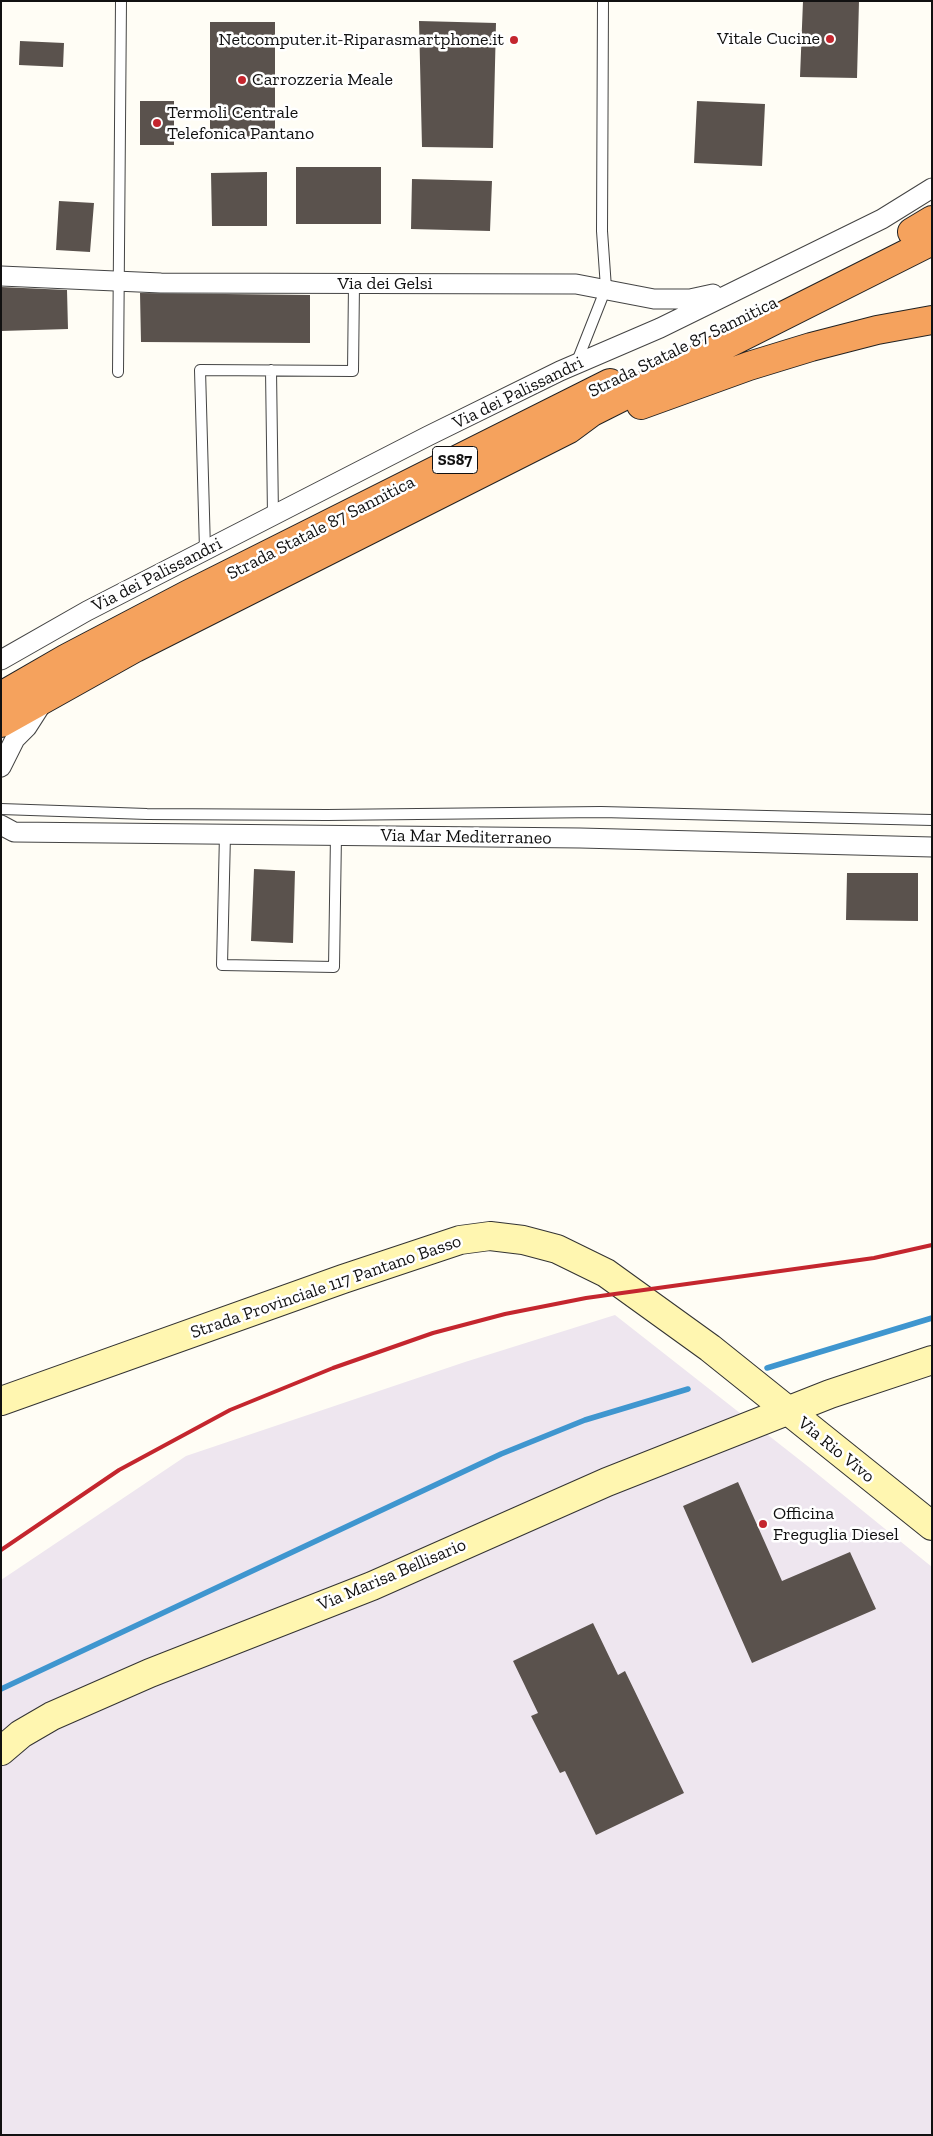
<!DOCTYPE html>
<style>
body{margin:0}
#map{position:relative;width:933px;height:2136px;overflow:hidden;background:#fffdf5;font-family:"Zilla Slab",serif}
canvas{display:block}
.frame{position:absolute;inset:0;border:2px solid #111;pointer-events:none}
</style>
<div id="map">
<canvas width="933" height="2136"></canvas>
<div class="frame"></div>
</div>
<script>
const ctx = document.querySelector('canvas').getContext('2d');
ctx.lineJoin = 'round';
function fillPath(path, color) { ctx.fillStyle = color; ctx.fill(path, 'evenodd'); }
const shape = rows => new Path2D(rows.map(r => 'M' + r).join(''));
function trace(path, color, width, dash) { ctx.strokeStyle = color; ctx.lineWidth = width; ctx.lineCap = dash ? 'butt' : 'round'; ctx.setLineDash(dash || []); ctx.stroke(path); }
function drawText(font, color, halo, rows, align = 'center') {
  ctx.font = font + ' "Zilla Slab",serif'; ctx.lineWidth = 5; ctx.setLineDash([]); ctx.textBaseline = 'middle'; ctx.strokeStyle = halo; ctx.fillStyle = color; for (const [text, x, y, turn = 0] of rows) {
    ctx.save(); ctx.translate(x, y); ctx.rotate((+turn || 0) * Math.PI / 180); ctx.textAlign = isNaN(turn) ? turn : align; if (halo) ctx.strokeText(text, 0, 0); ctx.fillText(text, 0, 0); ctx.restore();
  }
}
fillPath(shape([
 [615,1315,810,1468,932,1567,932,2135,1,2135,1,1580,186,1456,465,1362]
]), '#eee6ef');
trace(shape([
 [767,1368,932,1318],
 [1,1689,501,1454,585,1420,688,1389]
]), '#3f96cf', 5.5);
fillPath(shape([
 [803,1,859,1,857,78,800,77],
 [419,21,496,23,493,148,422,147],
 [210,22,275,22,275,139,210,138],
 [20,41,64,43,63,67,19,65],
 [140,101,174,101,174,145,140,145],
 [697,101,765,104,762,166,694,163],
 [296,167,381,167,381,224,296,224],
 [267,172,267,226,212,226,211,173],
 [412,179,492,181,490,231,411,229],
 [59,201,94,203,90,252,56,250],
 [1,287,67,290,68,329,1,331],
 [140,293,310,295,310,343,141,342],
 [254,869,295,871,293,943,251,941],
 [847,873,918,873,918,921,846,920],
 [738,1482,782,1581,850,1552,876,1609,752,1663,683,1506],
 [593,1623,618,1675,625,1671,684,1793,596,1835,565,1771,560,1773,531,1716,538,1713,513,1661]
]), '#5a524d');
const lane = shape([
 [576,364,606,288,602,231,603,1],
 [271,370,273,516],
 [118,372,121,1],
 [205,550,200,370,353,371,354,284],
 [1,809,147,814,327,815,601,812,932,820],
 [225,834,222,965,334,967,336,835]
]);
const street = shape([
 [1,276,161,283,576,284,654,299,690,299,713,294],
 [1,660,87,611,428,436,560,371,660,328,882,219,932,188],
 [1,767,15,739,27,727,43,702],
 [1,825,14,832,580,838,932,847]
]);
const secondary = shape([
 [1,1401,343,1279,460,1240,490,1236,523,1240,557,1249,606,1273,710,1348,932,1526],
 [1,1751,21,1734,52,1716,150,1673,372,1586,607,1482,830,1394,932,1360]
]);
const highway = shape([
 [912,232,932,220],
 [641,405,749,366,811,347,877,330,932,320],
 [1,696,67,658,189,594,610,383],
 [1,723,135,648,569,429,592,412,932,241]
]);
trace(lane, '#444', 12);
trace(street, '#444', 21);
trace(secondary, '#333', 30);
trace(highway, '#222', 30);
trace(lane, '#fff', 10);
trace(street, '#fff', 19);
trace(secondary, '#fff6b0', 28);
trace(highway, '#f5a25d', 28);
trace(shape([
 [1,1550,119,1470,230,1410,333,1368,433,1333,505,1314,586,1298,874,1258,932,1245]
]), '#c4262e', 4);
for (const [x, y, r, color] of [
 [830,39,5,"#c4262e"],
 [514,40,5,"#c4262e"],
 [242,80,5,"#c4262e"],
 [157,123,5,"#c4262e"],
 [763,1524,5,"#c4262e"]
]) { const dot = new Path2D(); dot.arc(x, y, r, 0, 2 * Math.PI); ctx.fillStyle = color; ctx.fill(dot); trace(dot, '#fff', 2); }
for (const [x, y, w] of [
 [455,460,45]
]) { const box = new Path2D(); box.roundRect(x - w / 2, y - 13.5, w, 27, 4); ctx.fillStyle = '#fff'; ctx.fill(box); trace(box, '#111', 1); }
drawText('bold 16px', '#111', null, [
 ["SS87",455,460]
]);
drawText('18px', '#111', '#fff', [
 ["Vitale Cucine",820,39,"right"],
 ["Netcomputer.it-Riparasmartphone.it",504,40,"right"],
 ["Carrozzeria Meale",252,80],
 ["Termoli Centrale",167,113],
 ["Telefonica Pantano",167,134],
 ["Officina",773,1514],
 ["Freguglia Diesel",773,1535]
], 'left');
drawText('18px', '#111', '#fff', [
 ["Via dei Gelsi",385,284],
 ["Strada Statale 87 Sannitica",683,347,-26],
 ["Via dei Palissandri",518,393,-26],
 ["Strada Statale 87 Sannitica",321,528,-27],
 ["Via dei Palissandri",157,575,-27],
 ["Via Mar Mediterraneo",466,837,1],
 ["Strada Provinciale 117 Pantano Basso",326,1287,-19],
 ["Via Rio Vivo",836,1450,39],
 ["Via Marisa Bellisario",392,1575,-23]
]);
</script>
